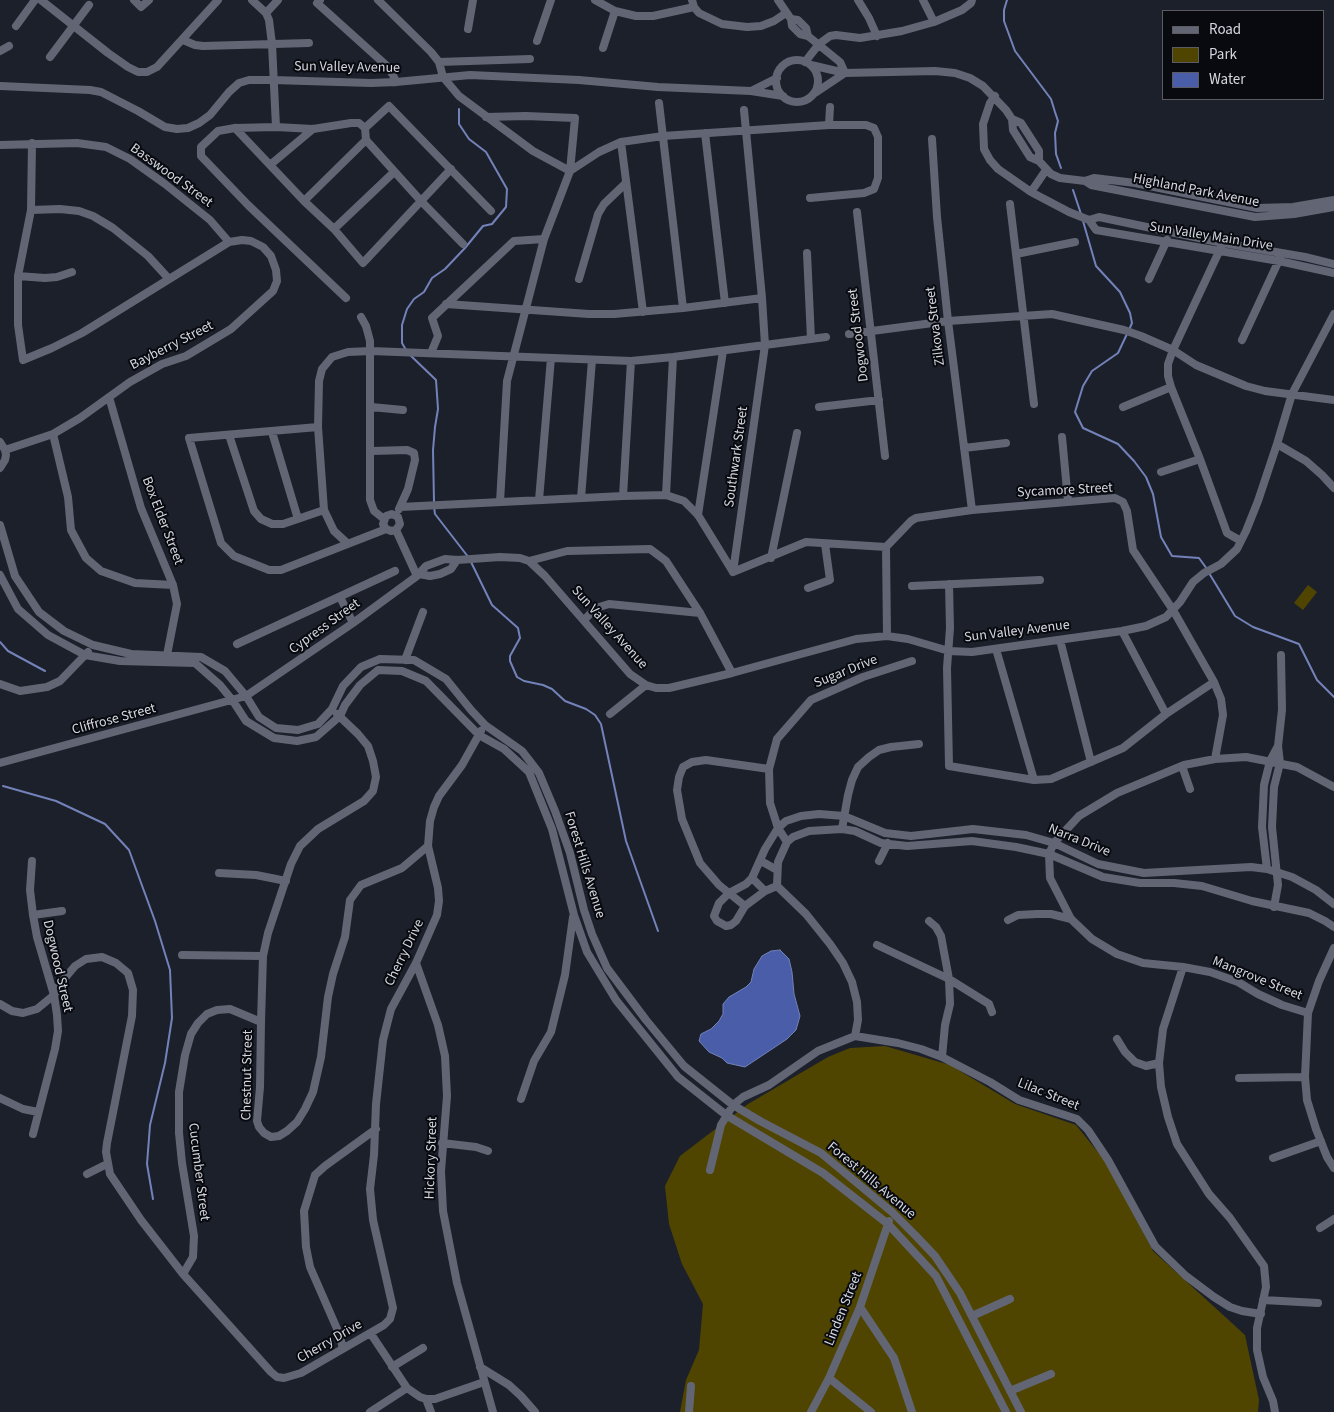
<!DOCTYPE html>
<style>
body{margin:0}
#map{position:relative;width:1334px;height:1412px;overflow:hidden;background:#1c202b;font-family:"Source Sans 3",sans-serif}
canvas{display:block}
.legend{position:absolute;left:1162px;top:10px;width:162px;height:90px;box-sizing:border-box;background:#080a0f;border:1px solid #5a5c62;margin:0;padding:6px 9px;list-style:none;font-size:15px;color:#d4d7df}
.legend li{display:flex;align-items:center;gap:10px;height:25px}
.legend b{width:25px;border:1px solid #5a5c62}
</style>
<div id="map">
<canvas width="1334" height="1412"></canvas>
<ul class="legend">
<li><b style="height:6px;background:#626674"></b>Road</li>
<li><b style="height:14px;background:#504500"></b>Park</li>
<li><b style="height:14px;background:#4a5da9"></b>Water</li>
</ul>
</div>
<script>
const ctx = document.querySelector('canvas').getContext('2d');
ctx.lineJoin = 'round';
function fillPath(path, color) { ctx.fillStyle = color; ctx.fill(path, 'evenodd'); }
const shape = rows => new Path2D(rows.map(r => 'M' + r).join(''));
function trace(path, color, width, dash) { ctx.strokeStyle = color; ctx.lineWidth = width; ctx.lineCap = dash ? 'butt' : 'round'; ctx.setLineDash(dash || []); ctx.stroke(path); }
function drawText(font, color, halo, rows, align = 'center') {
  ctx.font = font + ' "Source Sans 3",sans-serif'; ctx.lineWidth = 4; ctx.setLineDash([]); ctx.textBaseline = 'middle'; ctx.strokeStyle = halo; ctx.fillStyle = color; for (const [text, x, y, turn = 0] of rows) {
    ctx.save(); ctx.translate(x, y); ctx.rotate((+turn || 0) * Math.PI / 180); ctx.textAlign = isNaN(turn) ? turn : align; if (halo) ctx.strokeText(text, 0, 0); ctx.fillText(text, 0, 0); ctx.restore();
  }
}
fillPath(shape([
 [1308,585,1317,592,1303,610,1294,603],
 [885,1046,950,1065,1015,1104,1076,1125,1105,1161,1153,1251,1245,1335,1259,1400,1258,1412,680,1412,686,1380,699,1350,703,1304,682,1264,669,1224,665,1186,680,1156,748,1104,828,1057,850,1048]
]), '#504500');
const water = shape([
 [780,950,789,959,792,972,794,994,800,1016,796,1030,787,1039,745,1067,727,1063,722,1058,709,1052,699,1041,701,1034,711,1029,719,1021,723,1014,723,1004,729,997,746,987,751,982,754,969,762,956,771,951,780,950]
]);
fillPath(water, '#4a5da9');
trace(water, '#7382b9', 1);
trace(shape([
 [1007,0,1004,10,1004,21,1015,51,1051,99,1055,112,1058,121,1055,133,1056,154,1061,168],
 [1073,190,1081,214],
 [1083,221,1096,266,1120,292,1130,313,1132,323,1129,330],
 [1127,334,1118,353,1092,371,1083,386,1075,412,1083,428,1118,444,1134,461,1146,477,1153,494,1161,537,1172,556,1199,558,1207,569],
 [406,350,402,343,402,325,407,309,414,299,424,292,432,278,445,269,465,248,483,226,492,224,506,207,507,189,486,152,469,139,459,124,459,109],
 [409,354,436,380,438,409,435,427,433,450,434,502],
 [434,507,435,514,469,558],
 [471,562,492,605,518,628,520,638,510,656,510,661,517,677,524,681,543,685,552,689,565,701,586,709,595,715,601,724,626,841,658,931],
 [1209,573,1235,616,1253,627,1299,644,1317,680,1334,697],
 [0,642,8,651,45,671],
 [3,786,56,801,105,824,129,850,155,921,170,970,172,1018,165,1063,150,1125,147,1164,153,1199]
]), '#7382b9', 2);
trace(shape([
 [41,0,108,53,128,67,138,72,147,72,157,67,218,0],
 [134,0,141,7,149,0],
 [252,0,266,13,269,20,272,44,276,127],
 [320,0,317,3,387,66,393,75,396,82],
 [378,0,431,52,439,62,443,77,459,96,533,151,570,171],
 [595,0,615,11,636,16,653,16,694,7],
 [692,0,694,7,699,13,722,24,747,27,761,26,774,21,786,13],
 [778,0,791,19,792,26,800,34,808,36,835,58,840,62,845,73],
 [858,0,869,18,877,36],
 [923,0,934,22],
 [266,13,278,0],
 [791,19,798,20,806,28,808,36],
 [16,26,35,0],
 [468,29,473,0],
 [183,40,195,45,203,46,309,43],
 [537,41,551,0],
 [603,48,615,11],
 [0,51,9,46],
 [50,57,89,5],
 '776 81a21 21 0 1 1 42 0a21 21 0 1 1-42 0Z',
 [439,62,530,59],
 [805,62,819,44,830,36,836,35,860,38,902,31,934,22,962,10,971,3,972,0],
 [811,65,845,73,935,71,955,73,970,78,983,86,1006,110,1012,119,1013,130,1030,157,1039,161,1051,174,1060,178,1085,181,1094,178,1135,183,1257,208,1293,207,1334,200],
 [0,86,90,90,101,92,138,111,165,127,177,129,188,128,199,123,210,115,229,92,239,83,249,80,273,80,371,83,396,82,470,75,579,80,658,87,751,91,783,96],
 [753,90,777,78],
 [815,93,845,73],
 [995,96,990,103,983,124,984,149,990,160,998,169,1031,192,1069,212,1089,220,1096,230,1279,261,1334,273],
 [659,103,683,308],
 [486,117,526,116,575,118,570,171,544,239,507,381,500,502],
 [1012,119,1021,123,1039,151,1039,161],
 [829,125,830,107],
 [235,128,304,201,334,229,363,263,451,169],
 [705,133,725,303],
 [932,139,937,217,948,321,972,510],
 [366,140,421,201,463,244],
 [621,142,643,312],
 [0,145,77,143,106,147,130,159,165,184,210,220,229,242],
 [270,165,313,129],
 [570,171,599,152,621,142,663,136,829,125,866,125,874,128,878,137,878,178,874,189,864,193,810,198],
 [1085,181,1091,185,1255,217,1294,214,1334,207],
 [1031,192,1046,170],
 [304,201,366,140,365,128,389,106,491,211],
 [1010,204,1034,404],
 [31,210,60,209,79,211,93,216,113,228,148,256,169,279],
 [857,212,885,456],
 [1089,220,1099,217,1223,243,1305,257,1334,264],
 [334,229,394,172],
 [1223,243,1173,350,1168,364,1168,376,1171,387,1200,459,1227,533,1241,541],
 [807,253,811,339],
 [1016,254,1075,242],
 [18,276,45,278,57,277,72,272],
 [579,279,598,214,604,204,626,183],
 [1149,279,1167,240],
 [346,298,248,205,201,156,201,147,218,131,235,128,276,127,313,129,351,123,359,123,365,128],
 [446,304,589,314,614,314,683,308,762,298],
 [361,317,366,326,370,341,370,500,374,511,384,519],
 [849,334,948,321,1052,314,1124,330,1141,336,1173,350,1196,365,1246,386,1265,391,1334,400],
 [1242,340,1280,258],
 [431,353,438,336,432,318,514,241,544,239],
 [109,397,141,508,173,585,177,604,167,655],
 [371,407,403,410],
 [819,407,879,400],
 [1123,407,1171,387],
 [318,427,189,438,221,543,234,556,269,570,281,570,386,529,391,531,396,530,400,524,398,517,392,514,386,516,383,524,386,529],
 [272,432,298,519],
 [53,434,68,497,71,530,86,558,101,571,135,583,173,585],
 [229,435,254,511,261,519,272,524,283,524,324,510],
 [1062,437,1068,501],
 [0,442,5,450,6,455,5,460,0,468],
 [1277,444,1306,461,1322,475,1334,488],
 [964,448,1006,443],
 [5,450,53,434,80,418,130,382,162,364,186,356,231,329,273,291,277,281,276,270,271,256,263,247,251,241,242,240,229,242,82,333,52,348,23,360,18,325,18,276,31,210,32,143],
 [372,451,407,450,414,453,415,460,408,489,399,509],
 [1161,472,1200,459],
 [666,495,673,357],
 [623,496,631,361],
 [581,498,592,360],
 [539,500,551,358],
 [400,507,623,496,666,495,684,501,698,515,733,572],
 [698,515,723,351],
 [0,525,15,576,39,612,64,631,93,645,131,654,201,657,225,671,246,696,259,717,276,728,298,730,318,724,332,709,343,686,361,667,380,659,414,660,446,679,471,710,485,725,522,751,539,773,555,811,570,853,584,910,592,934,607,968,646,1020,684,1066,733,1105,760,1121,821,1153,892,1212,915,1235,935,1256,960,1293,1021,1412],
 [396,530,417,576],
 [347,543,334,531,324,510,318,427,319,381,322,369,332,357,348,352,371,351,631,361,673,357,826,337],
 [771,558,797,433],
 [529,561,567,551,650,549,666,561,700,613,732,673],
 [733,572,765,345,762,298,744,110],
 [733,572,806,542,886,547],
 [419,574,430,576,440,574,451,569,457,560],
 [0,575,18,609,48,635,85,655,120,661,195,663,220,685,233,701,246,721,274,738,297,741,316,737,340,716,345,705,360,685,378,670,402,671,426,681,479,735,504,749,529,772,552,829,574,915,587,952,616,1000,678,1077,726,1115,823,1173,888,1224,936,1276,1006,1412],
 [949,584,950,628,947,668,949,766,1034,780,1051,779,1123,748,1166,714,1214,682],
 [912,586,1040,580],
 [808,588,830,580,825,544],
 [340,597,353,623],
 [584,620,596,608,609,604,700,613],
 [1122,631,1166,714],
 [887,636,886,547,911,521,916,518,972,510,1115,498,1123,502,1127,511,1133,550,1173,610,1214,682,1221,699,1223,715,1215,759],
 [1060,640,1091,762],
 [237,644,395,571],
 [996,649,1034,780],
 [405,660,423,612],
 [0,684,20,691,47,687,60,681,88,652],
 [337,714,358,734,368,746,373,761,376,777,373,791,364,801,318,829,300,846,291,864,268,933,263,956,261,1022,260,1087,257,1121,259,1127,264,1133,271,1137,279,1136,287,1131,297,1122,305,1109,313,1092,321,1057,328,997,333,974,345,937,350,900,361,885,402,868,428,846],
 [610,714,646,685],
 [0,763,246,696,353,623,417,576,426,566,445,559,457,560,500,557,520,558,529,561,545,576,630,674,646,685,656,688,669,688,732,673,856,639,887,636,908,639,949,651,972,652,1122,631,1146,626,1166,617,1180,602,1193,582,1204,573,1221,564,1237,549,1246,531,1258,501,1277,444,1292,394,1334,314],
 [1182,766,1190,789],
 [842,829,848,795,852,780,858,767,869,757,879,750,891,747,919,744],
 [787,842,778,828,770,803,769,769,777,739,811,700,863,677,912,661],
 [32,861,30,890,33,915,37,937,54,995,57,1015,58,1031,55,1049,33,1134],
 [761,861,777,870],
 [879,861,888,843],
 [1267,869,1262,827,1264,785,1270,761,1278,746],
 [219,873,256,875,286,881],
 [752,878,765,891],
 [777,886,765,891,745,906,736,921,731,925,726,926,717,921,714,916,719,903,729,893,746,884,752,878,765,849,778,828,786,821,801,816,819,814,844,816,885,833,911,836,973,829,1026,835,1054,843,1098,864,1144,873,1251,867,1267,869,1292,877,1316,890,1334,904],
 [777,886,778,862,787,842,793,837,809,831,842,829,855,831,881,843,907,846,972,841,1016,847,1049,854,1103,877,1140,883,1174,883,1202,886,1252,901,1309,913,1325,921,1334,927],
 [777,886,806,914,830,944,843,963,852,982,857,1002,858,1020,855,1036],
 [745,906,719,885,700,863,682,819,677,790,679,777,683,767,692,762,706,760,769,769],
 [1274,907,1278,885,1272,827,1274,787,1280,763,1278,746,1282,710,1281,655],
 [33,915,62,911],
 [1008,920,1018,915,1037,914,1051,914,1071,919],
 [929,921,936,927,941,936,949,979,950,1004,945,1025,942,1057],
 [877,945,949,979,989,1004,992,1012],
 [1334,948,1319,981,1308,1013,1305,1077,1307,1100,1316,1129,1327,1157,1334,1168],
 [182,955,263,956],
 [416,963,438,1025,445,1056,447,1096,441,1171,443,1211,457,1283,493,1412],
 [1183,967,1163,1029,1159,1063,1161,1087,1168,1117,1177,1144,1209,1194,1230,1218,1264,1266,1266,1287,1257,1328,1257,1350,1263,1377,1273,1401,1275,1412],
 [0,1004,12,1011,23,1013,37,1009,54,995,60,984,75,966,86,959,102,957,116,963,128,973,133,990,132,1016,107,1143,106,1152,110,1174,141,1220,183,1274,271,1372,277,1377,284,1378,301,1373,384,1325,390,1319,393,1308,373,1220,370,1189,374,1155,376,1104,383,1040,391,1009,416,963,437,915,439,901,438,888,428,846,430,821,434,807,439,796,462,765,481,731],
 [1308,1013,1282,1005,1258,994,1238,982,1210,972,1183,967,1143,963,1117,954,1092,939,1071,919,1050,878,1049,854,1054,843,1079,816,1117,793,1184,765,1215,759,1246,757,1297,767,1334,787],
 [1117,1039,1125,1052,1135,1062,1146,1066,1159,1063],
 [1239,1078,1305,1077],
 [0,1098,23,1109,38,1112],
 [521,1099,534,1061,551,1032,565,975,573,917],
 [442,1143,476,1147,488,1151],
 [1273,1158,1321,1141],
 [710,1170,721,1125,733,1105,743,1097,769,1085,818,1051,855,1036,898,1043,921,1049,942,1057,990,1082,1019,1100,1077,1119,1088,1130,1108,1160,1155,1246,1186,1276,1214,1297,1230,1307,1242,1311,1261,1314],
 [87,1174,107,1164],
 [1320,1228,1334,1219],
 [183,1274,193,1257,194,1236,182,1163,179,1133,179,1092,185,1055,191,1034,198,1023,207,1014,217,1010,230,1009,261,1022],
 [1263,1300,1318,1303],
 [860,1307,894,1358,912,1412],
 [972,1316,1010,1299],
 [371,1334,407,1388,420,1397,426,1399,435,1399,484,1382],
 [343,1348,338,1331,310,1267,306,1247,304,1211,315,1175,325,1166,376,1129],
 [392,1367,423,1348],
 [480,1367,509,1385,521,1396,535,1412],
 [829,1378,871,1412],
 [1010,1391,1051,1374],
 [426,1399,431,1412],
 [370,1412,407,1388],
 [689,1412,691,1386],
 [811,1412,829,1378,860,1307,889,1221]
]), '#626674', 8);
drawText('14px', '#d4d7df', '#080a0f', [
 ["Sun Valley Avenue",347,68,1],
 ["Basswood Street",171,176,36],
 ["Highland Park Avenue",1196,191,11],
 ["Sun Valley Main Drive",1211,237,9],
 ["Zilkova Street",936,326,-97],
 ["Dogwood Street",859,335,-97],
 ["Bayberry Street",172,346,-27],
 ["Southwark Street",737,457,-82],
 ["Sycamore Street",1065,491,-3],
 ["Box Elder Street",162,521,69],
 ["Cypress Street",325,627,-36],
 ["Sun Valley Avenue",609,628,48],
 ["Sun Valley Avenue",1017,632,-7],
 ["Sugar Drive",846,672,-22],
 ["Cliffrose Street",114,720,-15],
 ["Narra Drive",1079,841,22],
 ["Forest Hills Avenue",584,865,73],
 ["Cherry Drive",405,953,-64],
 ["Dogwood Street",57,966,77],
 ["Mangrove Street",1257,979,22],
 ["Chestnut Street",248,1075,-89],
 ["Lilac Street",1048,1095,22],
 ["Hickory Street",432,1158,-88],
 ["Cucumber Street",198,1172,83],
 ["Forest Hills Avenue",871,1181,40],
 ["Linden Street",844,1309,-68],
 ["Cherry Drive",330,1342,-30]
]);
</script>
